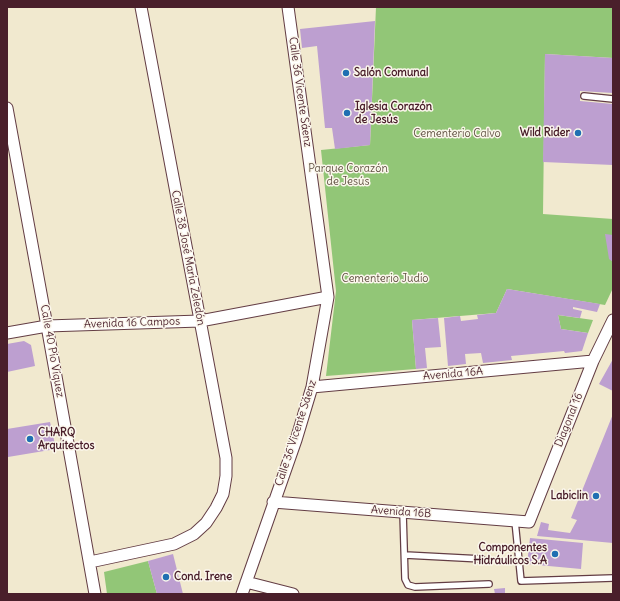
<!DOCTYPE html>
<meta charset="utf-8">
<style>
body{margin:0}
#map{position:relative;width:620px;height:601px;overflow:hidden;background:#f1e9cf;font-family:Delius,sans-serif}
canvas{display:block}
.frame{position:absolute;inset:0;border:8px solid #4a1f2b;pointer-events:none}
</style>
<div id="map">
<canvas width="620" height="601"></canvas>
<div class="frame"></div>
</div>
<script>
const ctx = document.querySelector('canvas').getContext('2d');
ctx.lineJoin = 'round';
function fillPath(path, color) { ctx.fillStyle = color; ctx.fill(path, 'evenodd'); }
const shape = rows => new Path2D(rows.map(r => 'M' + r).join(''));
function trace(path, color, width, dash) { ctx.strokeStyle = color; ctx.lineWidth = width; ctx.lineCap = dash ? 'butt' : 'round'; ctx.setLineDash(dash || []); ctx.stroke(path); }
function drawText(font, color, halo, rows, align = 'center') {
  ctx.font = font + ' Delius,sans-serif'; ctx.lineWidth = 3; ctx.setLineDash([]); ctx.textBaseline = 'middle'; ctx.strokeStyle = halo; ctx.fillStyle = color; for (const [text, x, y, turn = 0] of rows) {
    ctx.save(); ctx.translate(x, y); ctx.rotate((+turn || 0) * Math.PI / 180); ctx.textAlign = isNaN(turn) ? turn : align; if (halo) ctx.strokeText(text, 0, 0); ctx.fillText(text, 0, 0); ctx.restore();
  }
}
fillPath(shape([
 [376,7,613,7,613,58,545,54,543,214,613,219,613,288,605,305,507,289,496,313,412,320,416,369,326,376,336,291,321,150,370,145],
 [558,315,593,320,588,333,561,329],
 [148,561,157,594,107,594,104,572]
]), '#92c677');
fillPath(shape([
 [375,21,370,145,335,149,332,128,325,128,317,46,302,48,300,29],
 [545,54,613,58,613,93,580,91,580,101,613,104,613,165,543,162],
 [605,234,613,235,613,262,609,259],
 [507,289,600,304,597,312,573,307,573,309,582,311,580,318,558,315,561,329,588,333,582,351,565,353,564,351,511,356,512,360,483,363,481,353,465,354,466,364,448,366,444,318,460,316,461,321,478,319,477,315,496,313],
 [438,318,441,347,425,348,427,368,416,369,412,320],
 [24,341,31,345,35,366,7,372,7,344],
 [613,359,613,391,599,384],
 [613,414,613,543,537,536,541,522,549,524,548,530,570,533,577,520,571,518],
 [50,422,56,449,8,457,7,429],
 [530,538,583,543,581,569,527,564],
 [173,554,183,594,157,594,148,561],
 [505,588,505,594,495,594,494,589]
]), '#bd9fd0');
const lane = shape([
 [584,96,613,99],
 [403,513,405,579,408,585,415,587,489,584],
 [515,521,521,581,613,578],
 [405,555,482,559]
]);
const street = shape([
 [7,108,47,326,95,594],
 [7,333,47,326,200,321,328,297],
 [312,387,593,361],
 [273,502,529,522,593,361,613,320],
 [90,562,174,544,194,534,206,523,216,508,223,494,226,476,226,458,141,7],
 [246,582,293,594],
 [242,594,296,440,312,387,328,297,288,7]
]);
trace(lane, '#633d44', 8);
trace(street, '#633d44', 13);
trace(lane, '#fff', 5.5);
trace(street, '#fff', 11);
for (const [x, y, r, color] of [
 [346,73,4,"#1f6fb2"],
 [347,113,4,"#1f6fb2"],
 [578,133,4,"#1f6fb2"],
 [30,439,4,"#1f6fb2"],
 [596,496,4,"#1f6fb2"],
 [555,554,4,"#1f6fb2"],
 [166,577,4,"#1f6fb2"]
]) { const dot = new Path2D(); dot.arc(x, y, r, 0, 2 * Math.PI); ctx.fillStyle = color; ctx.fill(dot); trace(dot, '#fbf7ec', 1.5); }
drawText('bold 11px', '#4a1f2b', '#fbf7ec', [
 ["Salón Comunal",354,73],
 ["Iglesia Corazón",355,107],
 ["de Jesús",355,120],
 ["Wild Rider",570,133,"right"],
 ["CHARQ",38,433],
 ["Arquitectos",38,446],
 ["Labiclin",588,496,"right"],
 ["Componentes",547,548,"right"],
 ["Hidráulicos S.A",547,561,"right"],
 ["Cond. Irene",174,577]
], 'left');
drawText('11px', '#4a1f2b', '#fbf7ec', [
 ["Calle 36 Vicente Sáenz",300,92,82],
 ["Calle 38 José María Zeledón",188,258,79],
 ["Avenida 16 Campos",132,323,-2],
 ["Calle 40 Pío Víquez",52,351,80],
 ["Avenida 16A",453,374,-5],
 ["Diagonal 16",569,420,-68],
 ["Calle 36 Vicente Sáenz",296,433,-72],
 ["Avenida 16B",401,512,4]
]);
drawText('11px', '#605142', '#fbf7ec', [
 ["Cementerio Calvo",457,134],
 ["Parque Corazón",348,169],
 ["de Jesús",348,182],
 ["Cementerio Judío",385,279]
]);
</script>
